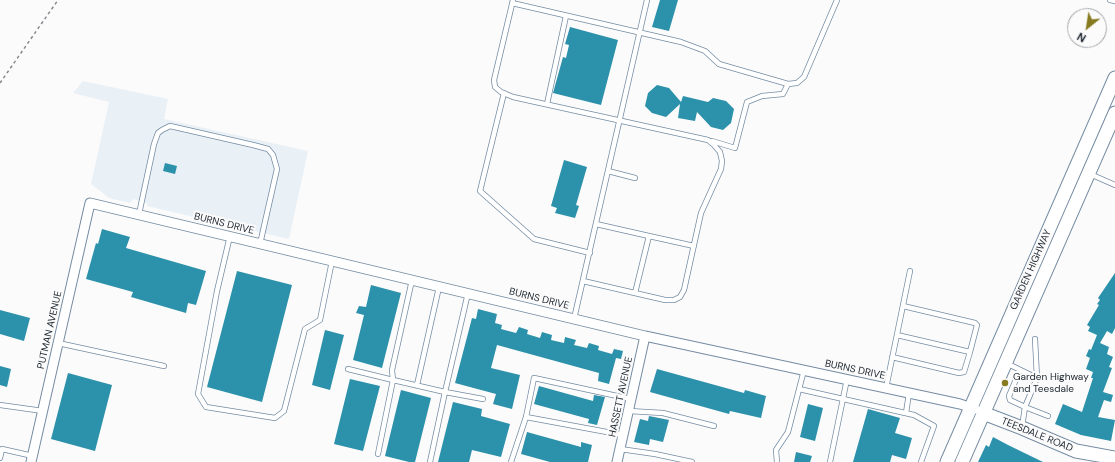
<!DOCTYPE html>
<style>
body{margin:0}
#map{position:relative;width:1115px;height:462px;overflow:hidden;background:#fbfbfb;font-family:"DM Sans",sans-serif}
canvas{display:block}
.north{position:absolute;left:1067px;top:8px;width:40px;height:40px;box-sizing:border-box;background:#fbfbfb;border:1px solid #a2a5a9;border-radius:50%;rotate:210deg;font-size:11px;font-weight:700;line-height:16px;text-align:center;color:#1c252e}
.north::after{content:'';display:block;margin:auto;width:14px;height:18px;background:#877b21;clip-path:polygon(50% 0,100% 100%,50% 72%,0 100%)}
</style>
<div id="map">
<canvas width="1115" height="462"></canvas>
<div class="north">N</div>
</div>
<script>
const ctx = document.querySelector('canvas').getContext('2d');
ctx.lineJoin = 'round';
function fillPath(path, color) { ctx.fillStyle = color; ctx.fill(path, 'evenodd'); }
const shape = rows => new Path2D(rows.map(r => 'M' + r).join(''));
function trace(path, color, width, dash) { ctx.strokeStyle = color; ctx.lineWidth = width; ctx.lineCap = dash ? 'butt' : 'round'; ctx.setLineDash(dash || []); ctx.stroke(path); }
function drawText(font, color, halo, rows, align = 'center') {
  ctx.font = font + ' "DM Sans",sans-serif'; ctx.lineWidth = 4; ctx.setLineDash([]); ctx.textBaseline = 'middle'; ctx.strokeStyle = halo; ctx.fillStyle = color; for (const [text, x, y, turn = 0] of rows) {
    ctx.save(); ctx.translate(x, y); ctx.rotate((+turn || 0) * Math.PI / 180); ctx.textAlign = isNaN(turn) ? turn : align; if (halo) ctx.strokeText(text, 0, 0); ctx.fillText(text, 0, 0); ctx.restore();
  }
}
fillPath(shape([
 [83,81,168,99,164,119,308,151,289,239,147,206,147,203,133,199,130,203,109,198,91,184,109,102,73,93]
]), '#e9f0f6');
fillPath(shape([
 [660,0,678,0,669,31,652,27],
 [570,27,618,40,601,105,553,93,563,57,566,58,569,45,565,44],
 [657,85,669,88,681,102,683,96,708,102,713,98,726,101,734,109,731,123,723,130,711,127,697,112,695,121,678,118,680,104,666,117,652,113,645,106,648,93],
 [564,160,587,167,576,205,579,206,575,218,555,213,557,208,551,206],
 [165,163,177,166,175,174,163,171],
 [102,229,130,237,126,248,206,271,196,305,188,303,186,313,131,297,133,292,86,279,96,243,98,244],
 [237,271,292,285,262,402,207,387],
 [1115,273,1115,328,1112,334,1107,331,1100,343,1109,347,1107,354,1113,357,1109,367,1112,368,1103,392,1113,395,1111,402,1104,400,1098,417,1115,420,1111,441,1081,435,1055,424,1063,404,1082,412,1093,378,1091,378,1093,372,1086,369,1090,358,1086,356,1089,349,1091,350,1097,335,1088,331,1090,327,1087,325,1099,305,1097,304,1100,300,1098,298],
 [371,285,401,293,382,368,353,360,364,315,356,313,359,306,366,307],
 [478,309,497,314,495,323,502,325,501,329,516,333,519,327,528,330,527,334,540,338,542,332,552,335,551,340,564,343,565,337,576,340,574,345,587,348,589,343,599,346,598,350,612,354,614,349,623,351,621,359,616,358,609,384,598,381,599,373,497,345,491,368,520,375,512,409,493,404,496,394,455,383,472,318,476,319],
 [0,310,30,318,24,341,0,334],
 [325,330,344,335,330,390,312,385],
 [0,366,11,369,7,387,0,385],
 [657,369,744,393,745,390,766,396,761,418,730,411,729,414,650,392],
 [68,373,112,385,95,451,51,439],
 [350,379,380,386,363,451,334,444],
 [539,386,593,401,594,395,605,397,597,425,588,423,589,419,534,404],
 [401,390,431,398,415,462,409,462,385,456],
 [453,402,482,409,481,416,510,424,501,457,472,450,469,462,438,462],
 [808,404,823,408,815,441,800,437],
 [868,409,900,418,895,433,912,438,906,459,892,455,890,462,853,462],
 [649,416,669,420,663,442,650,439,649,445,634,442,640,419,648,421],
 [527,432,581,447,581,442,592,445,588,462,550,462,521,454],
 [993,437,1008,445,1043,462,978,462,986,445,989,447],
 [796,452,812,456,810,462,794,462]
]), '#2c91aa');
const lane = shape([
 [513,0,494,80,495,87,501,92,513,97,708,140,714,145,720,152,722,161,721,169,701,213,684,290,680,297,674,300,665,300,583,281],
 [1110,0,1115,1],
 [512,3,681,42,705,51,719,64,788,84,783,94,762,96,747,102,735,148,712,141],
 [788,84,797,83,804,77,837,0],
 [504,93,480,191,534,239,590,253],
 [547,104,566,16],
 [608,171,635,178],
 [1090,174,1115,185],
 [139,214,154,144,158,133,162,130,170,126,253,145,268,149,273,155,277,169,260,244],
 [596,224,649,236,635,293],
 [230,236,217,291,198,394,206,407,275,418,284,411,305,329,320,320,332,261],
 [649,236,694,246],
 [412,280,392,370,393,380,445,392,468,293],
 [574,319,647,0],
 [897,335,970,352,977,325,975,323,903,306],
 [58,343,164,366],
 [892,357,959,373,964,372,970,352],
 [1006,363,1037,378,1035,339],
 [348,369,393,380,378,454],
 [1020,370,1009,396,1010,400,1025,407,1048,416],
 [417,385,439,287],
 [886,388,910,271],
 [799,389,914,415,934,426,921,462],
 [0,405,43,411],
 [629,411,663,413,714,426],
 [906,413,909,393],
 [526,417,534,378,631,399],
 [1022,427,1025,407,1037,378],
 [620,449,655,454,692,462],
 [0,458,2,449,33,456],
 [430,462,445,392,483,399],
 [511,462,526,417,623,435],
 [777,462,776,450,788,432,804,370],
 [830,462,847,379]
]);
const street = shape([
 [31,462,90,203,645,336,960,404,975,409],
 [617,462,645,336]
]);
const secondary = shape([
 [983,413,1022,428,1076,451,1115,458],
 [947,462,1115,78],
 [962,462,1115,113]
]);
trace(lane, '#758ca2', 6);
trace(street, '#758ca2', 11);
trace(secondary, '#758ca2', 15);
trace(shape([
 [0,83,58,0]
]), '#85898e', 1.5, [3, 3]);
trace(lane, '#fff', 4.5);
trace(street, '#fff', 9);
trace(secondary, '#fff', 13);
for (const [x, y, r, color] of [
 [1005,383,4,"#877b21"]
]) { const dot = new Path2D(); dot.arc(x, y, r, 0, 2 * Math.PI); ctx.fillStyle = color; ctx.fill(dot); trace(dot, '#fbfbfb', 1.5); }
drawText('10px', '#1c252e', '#fbfbfb', [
 ["BURNS DRIVE",224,224,14],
 ["GARDEN HIGHWAY",1031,270,-66],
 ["BURNS DRIVE",539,299,14],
 ["PUTMAN AVENUE",50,330,-77],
 ["BURNS DRIVE",855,370,12],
 ["HASSETT AVENUE",621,397,-78],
 ["TEESDALE ROAD",1037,435,22]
]);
drawText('10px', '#1c252e', '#fbfbfb', [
 ["Garden Highway",1013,377],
 ["and Teesdale",1013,389]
], 'left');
</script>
